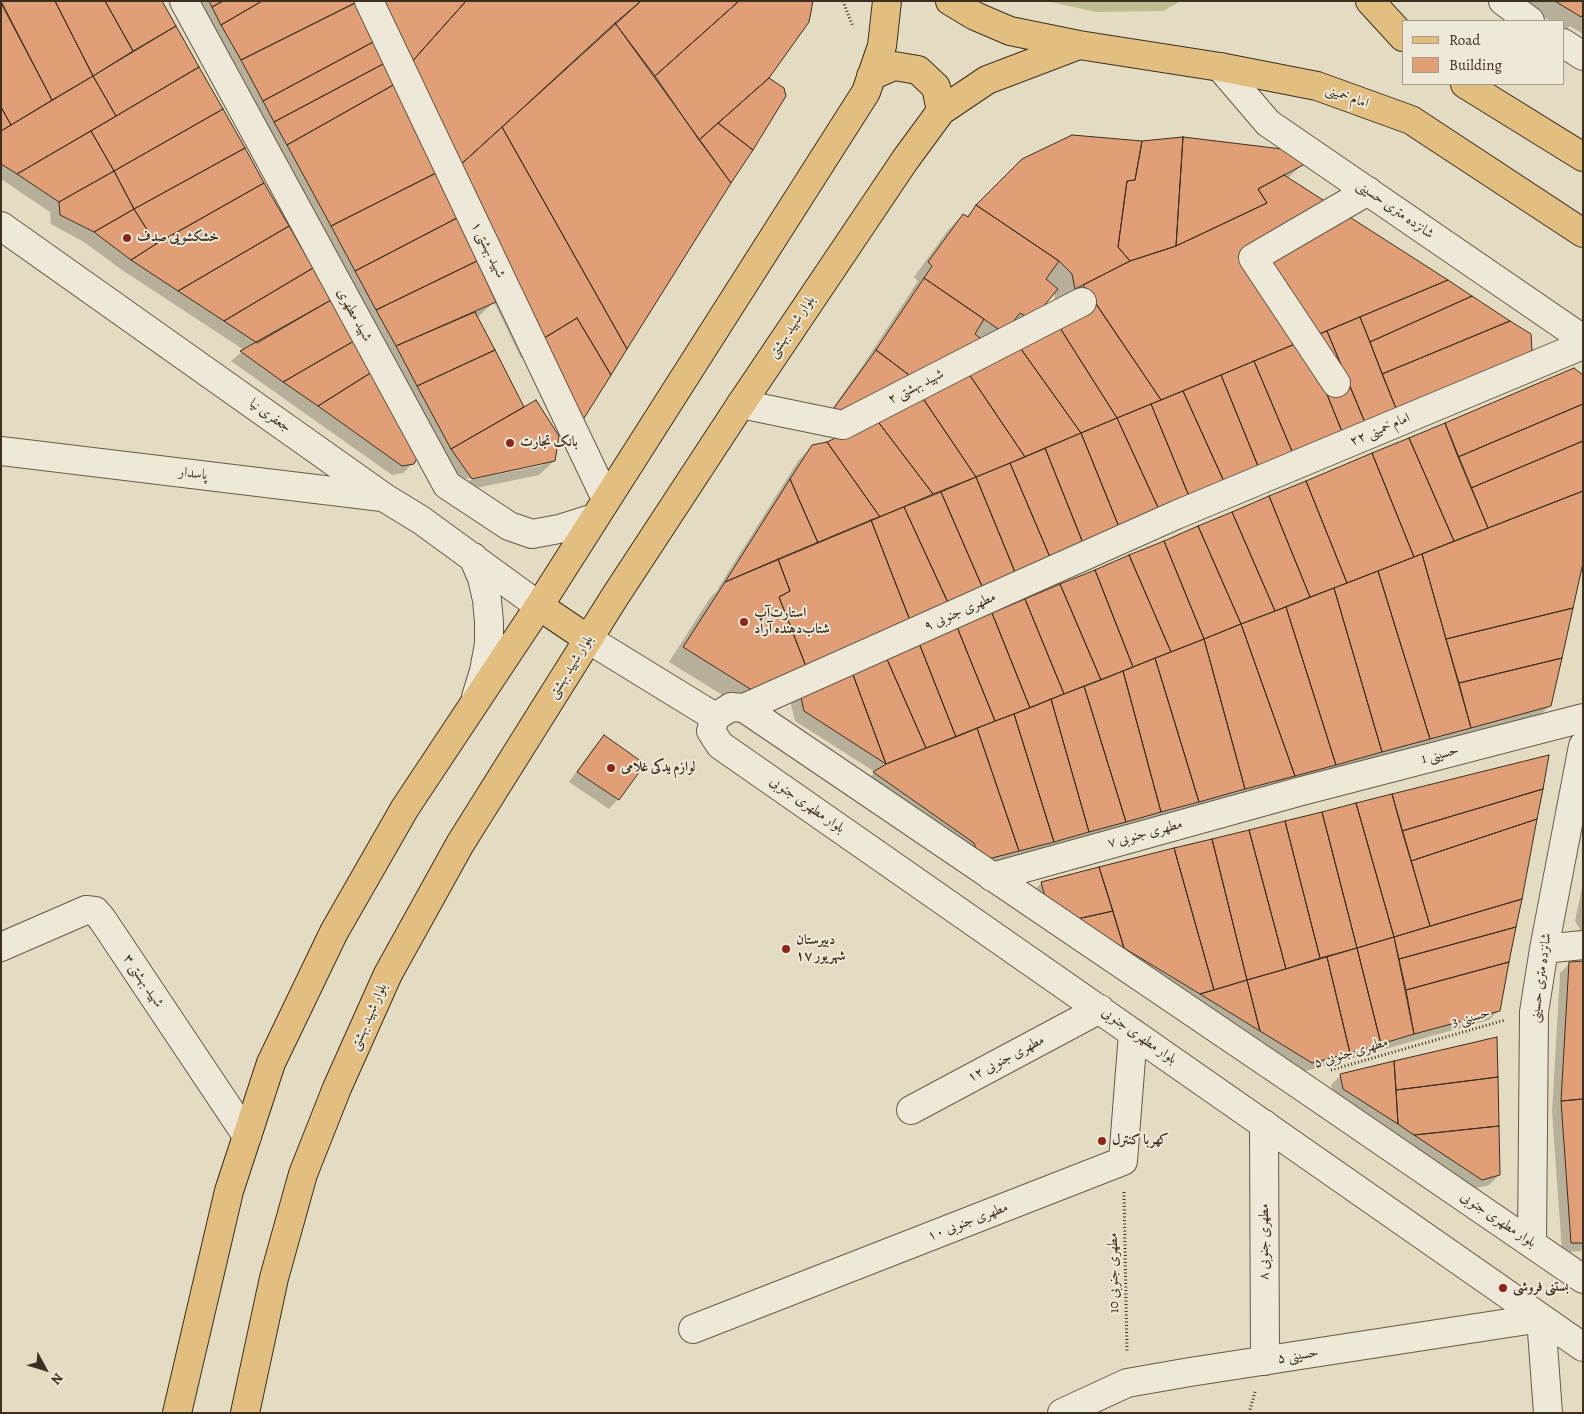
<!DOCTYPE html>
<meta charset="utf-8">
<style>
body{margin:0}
#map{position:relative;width:1584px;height:1414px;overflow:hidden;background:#e4dcc2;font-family:Alegreya,serif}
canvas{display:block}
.frame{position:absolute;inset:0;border:2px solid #3c2f1f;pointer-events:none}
.legend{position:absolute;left:1402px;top:20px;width:162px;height:65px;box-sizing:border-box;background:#ede8d7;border:1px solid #a69e8d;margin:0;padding:6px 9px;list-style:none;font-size:15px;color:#3c2f1f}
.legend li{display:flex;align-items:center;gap:10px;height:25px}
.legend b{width:25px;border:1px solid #a69e8d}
.north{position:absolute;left:20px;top:1344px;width:50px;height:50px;-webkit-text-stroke:4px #ede8d7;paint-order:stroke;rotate:129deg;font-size:14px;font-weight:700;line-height:20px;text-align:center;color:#3c2f1f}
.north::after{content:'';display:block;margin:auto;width:18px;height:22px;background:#3c2f1f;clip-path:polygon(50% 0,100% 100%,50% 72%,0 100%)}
</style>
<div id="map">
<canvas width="1584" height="1414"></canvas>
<div class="frame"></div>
<ul class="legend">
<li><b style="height:6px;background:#e2be81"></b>Road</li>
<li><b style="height:14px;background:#e19f77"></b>Building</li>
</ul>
<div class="north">N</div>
</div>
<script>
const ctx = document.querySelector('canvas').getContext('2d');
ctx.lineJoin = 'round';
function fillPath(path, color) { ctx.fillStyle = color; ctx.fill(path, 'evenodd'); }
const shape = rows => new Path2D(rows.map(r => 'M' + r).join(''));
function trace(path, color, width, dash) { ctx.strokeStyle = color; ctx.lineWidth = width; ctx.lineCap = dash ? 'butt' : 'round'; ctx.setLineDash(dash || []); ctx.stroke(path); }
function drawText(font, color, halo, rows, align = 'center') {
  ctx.font = font + ' Alegreya,Amiri,serif'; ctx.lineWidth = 4; ctx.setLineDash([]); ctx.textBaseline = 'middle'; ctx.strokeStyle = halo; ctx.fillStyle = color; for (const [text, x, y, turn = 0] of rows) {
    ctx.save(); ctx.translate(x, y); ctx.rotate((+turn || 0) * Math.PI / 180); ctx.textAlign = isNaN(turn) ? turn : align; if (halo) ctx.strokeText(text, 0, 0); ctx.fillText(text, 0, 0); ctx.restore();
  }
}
fillPath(shape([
 [1046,1,1181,1,1163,11,1096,12]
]), '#bbbe8e');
fillPath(shape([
 [1,1,160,1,416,452,413,463,403,473,392,475,231,361,244,350,122,270,84,242,51,224,50,212,1,179],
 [194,1,811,1,532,351,521,358,494,302,477,318,524,409,554,461,539,475,457,492],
 [543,462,543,465,466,481,466,479],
 [1519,1,1583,1,1583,34,1570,26,1565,31,1563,29,1563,21,1550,21],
 [1022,160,1303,164,1287,179,1530,335,1531,351,1516,366,740,706,669,662,710,598,719,589,717,590,798,461,812,446,827,443,1022,350,1075,320,1056,307,1054,292,1031,320,822,423,863,365,918,281,914,277,948,230,963,215,966,217],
 [1574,370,1583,376,1583,557,1550,705,1540,715,977,872,860,787,875,772,795,721,791,704,801,694],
 [604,737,644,764,618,799,609,809,569,782,594,747],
 [1548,757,1499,1010,1489,1020,1302,1072,1032,892,1042,883],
 [1583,883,1582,917,1583,934,1575,921],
 [1583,962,1583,1251,1562,1252,1552,1112,1560,973,1570,963],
 [1341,1075,1499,1175,1489,1185,1472,1189,1334,1098,1331,1085]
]), '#0003');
const building = shape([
 [1,1,55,1,93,76,52,100,1,1],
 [55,1,105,1,133,51,93,76,55,1],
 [105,1,162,1,176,26,133,51,105,1],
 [209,1,223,1,212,7,209,1],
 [223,1,262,1,221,25,212,7,223,1],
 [262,1,356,1,357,2,241,60,221,25,262,1],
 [378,1,466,1,409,65,378,1],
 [466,1,641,1,458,167,409,65,466,1],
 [641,1,739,1,655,76,615,23,641,1],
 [739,1,813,1,809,22,769,78,699,140,655,76,739,1],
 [1555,1,1583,1,1583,14,1581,17,1555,1],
 [357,2,375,41,263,101,241,60,357,2],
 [1,3,52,100,11,125,1,107,1,3],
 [615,23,731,183,627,349,502,127,615,23],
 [176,26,199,67,116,116,93,76,176,26],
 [375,41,385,63,274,122,263,101,375,41],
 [385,63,395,84,287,145,274,122,385,63],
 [199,67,223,109,114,171,91,131,199,67],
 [93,76,116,116,17,174,1,164,1,131,93,76],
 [769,78,784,88,786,96,753,150,718,123,769,78],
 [395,84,436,173,331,226,287,145,395,84],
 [1,107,11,125,1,131,1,107],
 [223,109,245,148,134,209,114,171,223,109],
 [718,123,753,150,731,183,699,140,718,123],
 [502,127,627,349,611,375,577,318,541,340,458,167,502,127],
 [91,131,114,171,59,202,17,174,91,131],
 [1072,135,1142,141,1135,180,1127,181,1118,247,1130,261,1075,289,1072,274,1059,261,976,205,1022,159,1072,135],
 [1183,137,1176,246,1130,261,1118,247,1127,181,1135,180,1142,141,1183,137],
 [1183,137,1282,149,1305,164,1258,189,1267,203,1176,246,1183,137],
 [245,148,264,183,156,244,134,209,245,148],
 [114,171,134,209,94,232,60,215,59,202,114,171],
 [436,173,457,218,355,271,331,226,436,173],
 [1284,175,1448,280,1161,400,1083,285,1130,261,1176,246,1267,203,1258,189,1284,175],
 [264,183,289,226,178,291,131,260,156,244,264,183],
 [976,205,1059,261,1046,279,1058,289,1032,320,1020,313,1004,333,924,278,932,266,928,262,963,214,968,217,976,205],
 [134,209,156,244,131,260,94,232,134,209],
 [457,218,477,261,376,310,355,271,457,218],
 [289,226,313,268,224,321,178,291,289,226],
 [477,261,496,302,396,346,376,310,477,261],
 [313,268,331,300,257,343,224,321,313,268],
 [924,278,984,319,975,334,984,341,913,378,876,350,924,278],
 [1448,280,1472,296,1370,342,1360,317,1448,280],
 [1472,296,1510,321,1382,374,1370,342,1472,296],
 [331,300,354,341,283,382,240,351,331,300],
 [1097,305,1161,400,1117,418,1060,328,1097,305],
 [475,312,495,350,417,386,396,346,475,312],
 [1360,317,1397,411,1366,425,1327,331,1360,317],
 [577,318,611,375,581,423,541,340,577,318],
 [1510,321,1531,334,1532,351,1397,411,1382,374,1510,321],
 [1060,328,1117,418,1081,433,1021,349,1060,328],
 [1327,331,1366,425,1343,434,1305,340,1327,331],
 [1305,340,1343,434,1294,456,1254,361,1305,340],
 [354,341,372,372,318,406,283,382,354,341],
 [1021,349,1081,433,1025,457,969,374,1021,349],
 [495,350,524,407,451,449,417,386,495,350],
 [876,350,913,378,829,415,876,350],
 [1254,361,1294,456,1260,471,1221,375,1254,361],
 [1574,368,1583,375,1583,404,1458,457,1445,423,1574,368],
 [372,372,417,458,414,464,402,466,318,406,372,372],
 [969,374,1025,457,976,477,922,397,969,374],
 [1221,375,1260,471,1226,486,1183,391,1221,375],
 [1183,391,1226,486,1191,501,1151,404,1183,391],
 [922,397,976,477,933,494,876,419,922,397],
 [536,400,559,436,555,461,472,479,451,449,536,400],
 [1151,404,1191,501,1161,514,1117,418,1151,404],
 [1583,404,1583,441,1471,488,1458,457,1583,404],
 [1117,418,1161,514,1121,532,1081,433,1117,418],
 [876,419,933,494,880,517,827,442,876,419],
 [1445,423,1488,528,1454,541,1409,438,1445,423],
 [1081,433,1121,532,1085,548,1045,448,1081,433],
 [1409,438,1454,541,1414,557,1372,453,1409,438],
 [1583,441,1583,491,1488,528,1471,488,1583,441],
 [827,442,880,517,818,543,790,479,812,445,827,442],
 [1045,448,1085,548,1052,562,1010,463,1045,448],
 [1372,453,1414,557,1347,583,1306,481,1372,453],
 [1010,463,1052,562,1017,577,976,477,1010,463],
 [976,477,1017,577,984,591,941,492,976,477],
 [790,479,818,543,725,582,790,479],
 [1306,481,1347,583,1310,597,1269,496,1306,481],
 [1583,491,1583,563,1573,608,1446,639,1422,554,1583,491],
 [941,492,984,591,950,607,904,507,941,492],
 [1269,496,1310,597,1275,611,1232,512,1269,496],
 [904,507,950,607,911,623,871,520,904,507],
 [1232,512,1275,611,1241,624,1198,526,1232,512],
 [871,520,911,623,807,669,779,597,790,591,778,559,871,520],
 [1198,526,1241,624,1204,639,1164,541,1198,526],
 [1164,541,1204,639,1171,652,1129,555,1164,541],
 [1422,554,1471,728,1430,739,1378,571,1422,554],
 [1129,555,1171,652,1133,667,1095,570,1129,555],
 [778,559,790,591,779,597,807,669,755,692,683,647,725,582,778,559],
 [1095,570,1133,667,1101,680,1060,584,1095,570],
 [1378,571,1430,739,1382,752,1334,588,1378,571],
 [1060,584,1101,680,1064,694,1025,599,1060,584],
 [1334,588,1382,752,1336,765,1286,607,1334,588],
 [1025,599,1064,694,1030,708,992,613,1025,599],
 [1286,607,1336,765,1295,776,1241,624,1286,607],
 [1573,608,1562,658,1459,683,1446,639,1573,608],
 [992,613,1030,708,995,721,957,627,992,613],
 [1241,624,1295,776,1245,789,1204,639,1241,624],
 [957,627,995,721,956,737,919,643,957,627],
 [1204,639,1245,789,1199,802,1155,658,1204,639],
 [919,643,956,737,926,748,886,657,919,643],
 [886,657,926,748,886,764,852,672,886,657],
 [1155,658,1199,802,1161,812,1123,671,1155,658],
 [1562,658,1551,706,1471,728,1459,683,1562,658],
 [1123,671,1161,812,1126,822,1084,686,1123,671],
 [852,672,886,764,804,711,800,693,852,672],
 [1084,686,1126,822,1089,832,1051,699,1084,686],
 [1051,699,1089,832,1054,842,1014,714,1051,699],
 [1014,714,1054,842,1019,851,977,728,1014,714],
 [977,728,1019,851,992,858,979,858,974,843,873,772,886,764,977,728],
 [604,735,645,764,619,800,577,772,604,735],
 [1549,755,1543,789,1402,831,1392,794,1549,755],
 [1543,789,1537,819,1411,861,1402,831,1543,789],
 [1392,794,1430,926,1394,937,1356,803,1392,794],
 [1356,803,1394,937,1357,948,1322,812,1356,803],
 [1322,812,1357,948,1320,958,1285,821,1322,812],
 [1537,819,1522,899,1430,926,1411,861,1537,819],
 [1285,821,1320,958,1286,969,1249,830,1285,821],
 [1249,830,1286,969,1247,980,1212,839,1249,830],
 [1212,839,1247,980,1214,990,1174,848,1212,839],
 [1174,848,1214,990,1200,994,1124,948,1099,867,1174,848],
 [1099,867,1113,911,1077,919,1046,900,1041,882,1099,867],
 [1522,899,1516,927,1399,959,1394,937,1522,899],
 [1113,911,1124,948,1077,919,1113,911],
 [1516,927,1509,962,1406,990,1399,959,1516,927],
 [1394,937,1414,1034,1381,1044,1357,948,1394,937],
 [1357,948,1381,1044,1350,1053,1327,957,1357,948],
 [1327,957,1350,1053,1312,1063,1260,1031,1247,980,1327,957],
 [1583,961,1583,1099,1561,1101,1569,962,1583,961],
 [1509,962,1500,1011,1414,1034,1406,990,1509,962],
 [1247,980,1260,1031,1200,994,1247,980],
 [1497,1037,1498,1077,1396,1090,1394,1061,1497,1037],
 [1394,1061,1396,1090,1398,1124,1343,1089,1340,1074,1394,1061],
 [1498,1077,1499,1126,1414,1135,1398,1124,1396,1090,1498,1077],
 [1583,1099,1583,1243,1571,1243,1561,1101,1583,1099],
 [1499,1126,1500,1175,1482,1180,1414,1135,1499,1126]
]);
fillPath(building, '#e19f77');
trace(building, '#3c2f1f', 1);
const minor = shape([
 [184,1,447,485,509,526,532,534,559,529,594,518],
 [369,1,606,499],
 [1503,1,1530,21],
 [1563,43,1583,56],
 [1220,67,1268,123,1583,339],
 [1,226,385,498,421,520,539,606],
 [1336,383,1253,258,1368,191],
 [741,404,843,425,1082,302],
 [1,451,382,497],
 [473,557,482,578,487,600,489,622,489,644,484,671,476,697],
 [588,639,715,717],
 [744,708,1176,515,1583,345],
 [992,877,1298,792,1583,718],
 [1,947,86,910,95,911,102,919,247,1136],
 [1544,949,1583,945],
 [911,1110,1100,1009],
 [1264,1124,1265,1361],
 [1532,1243,1534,1012,1544,949,1583,746],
 [1583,1279,1294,1081,744,708,731,707,715,717,711,731,720,745,1583,1347],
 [693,1329,1123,1161,1133,1033],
 [1062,1413,1127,1383,1190,1372,1541,1318,1548,1413]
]);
const major = shape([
 [950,1,975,16,1010,31,1079,45,1220,67,1317,86,1411,120,1583,233],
 [1370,1,1403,37],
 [871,76,894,66,918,70,936,87,941,111],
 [1465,84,1583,157],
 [539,606,588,639],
 [177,1413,229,1191,271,1063,334,932,405,808,539,606,866,92,882,46,887,1],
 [245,1413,274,1278,303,1174,337,1088,388,974,460,844,614,598,741,404,905,160,941,111,987,80,1079,45]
]);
trace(minor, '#665a48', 30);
trace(major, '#3c2f1f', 30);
trace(shape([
 [843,1,853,27],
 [1331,1070,1505,1020],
 [1124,1192,1127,1353],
 [1249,1413,1255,1392]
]), '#3c2f1f', 3, [1, 2.5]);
trace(minor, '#ede8d7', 28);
trace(major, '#e2be81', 28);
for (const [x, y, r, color] of [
 [127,238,5,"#8f2418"],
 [510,443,5,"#8f2418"],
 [744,622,5,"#8f2418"],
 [611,768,5,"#8f2418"],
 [786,949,5,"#8f2418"],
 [1102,1141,5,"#8f2418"],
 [1503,1288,5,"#8f2418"]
]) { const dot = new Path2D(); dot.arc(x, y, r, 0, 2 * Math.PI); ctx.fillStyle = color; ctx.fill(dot); trace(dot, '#ede8d7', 2); }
drawText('14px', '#3c2f1f', '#ede8d7', [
 ["امام خمینی",1347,97,20],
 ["شانزده متری حسینی",1395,210,35],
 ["شهید بهشتی ۱",488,250,64],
 ["شهید مطهری",354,315,61],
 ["بلوار شهید بهشتی",792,327,-56],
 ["شهید بهشتی ۲",916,387,-27],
 ["جعفری نیا",270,416,35],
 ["امام خمینی ۲۲",1380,430,-23],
 ["پاسدار",193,474,7],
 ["مطهری جنوبی ۹",960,612,-24],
 ["بلوار شهید بهشتی",571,667,-58],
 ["حسینی 1",1440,755,-15],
 ["بلوار مطهری جنوبی",807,805,35],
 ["مطهری جنوبی ۷",1145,834,-15],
 ["شانزده متری حسینی",1541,978,-82],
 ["شهید بهشتی ۳",143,981,56],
 ["بلوار شهید بهشتی",369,1017,-66],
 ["حسینی 3",1471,1018,-16],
 ["بلوار مطهری جنوبی",1139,1036,35],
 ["مطهری جنوبی ۵",1351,1053,-17],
 ["مطهری جنوبی ۱۲",1006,1059,-28],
 ["بلوار مطهری جنوبی",1498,1220,34],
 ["مطهری جنوبی ۱۰",968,1222,-21],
 ["مطهری جنوبی ۸",1265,1242,-90],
 ["مطهری جنوبی 10",1114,1273,-91],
 ["حسینی ۵",1298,1356,-9]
]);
drawText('bold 14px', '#3c2f1f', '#ede8d7', [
 ["خشکشویی صدف",137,238],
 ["بانک تجارت",520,443],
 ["استارت‌آپ",754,614],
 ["شتاب‌دهنده آراد",754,630],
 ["لوازم یدکی غلامی",621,768],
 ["دبیرستان",796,941],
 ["۱۷ شهریور",796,957],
 ["کهربا کنترل",1112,1141],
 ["بستنی فروشی",1513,1288]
], 'left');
</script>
